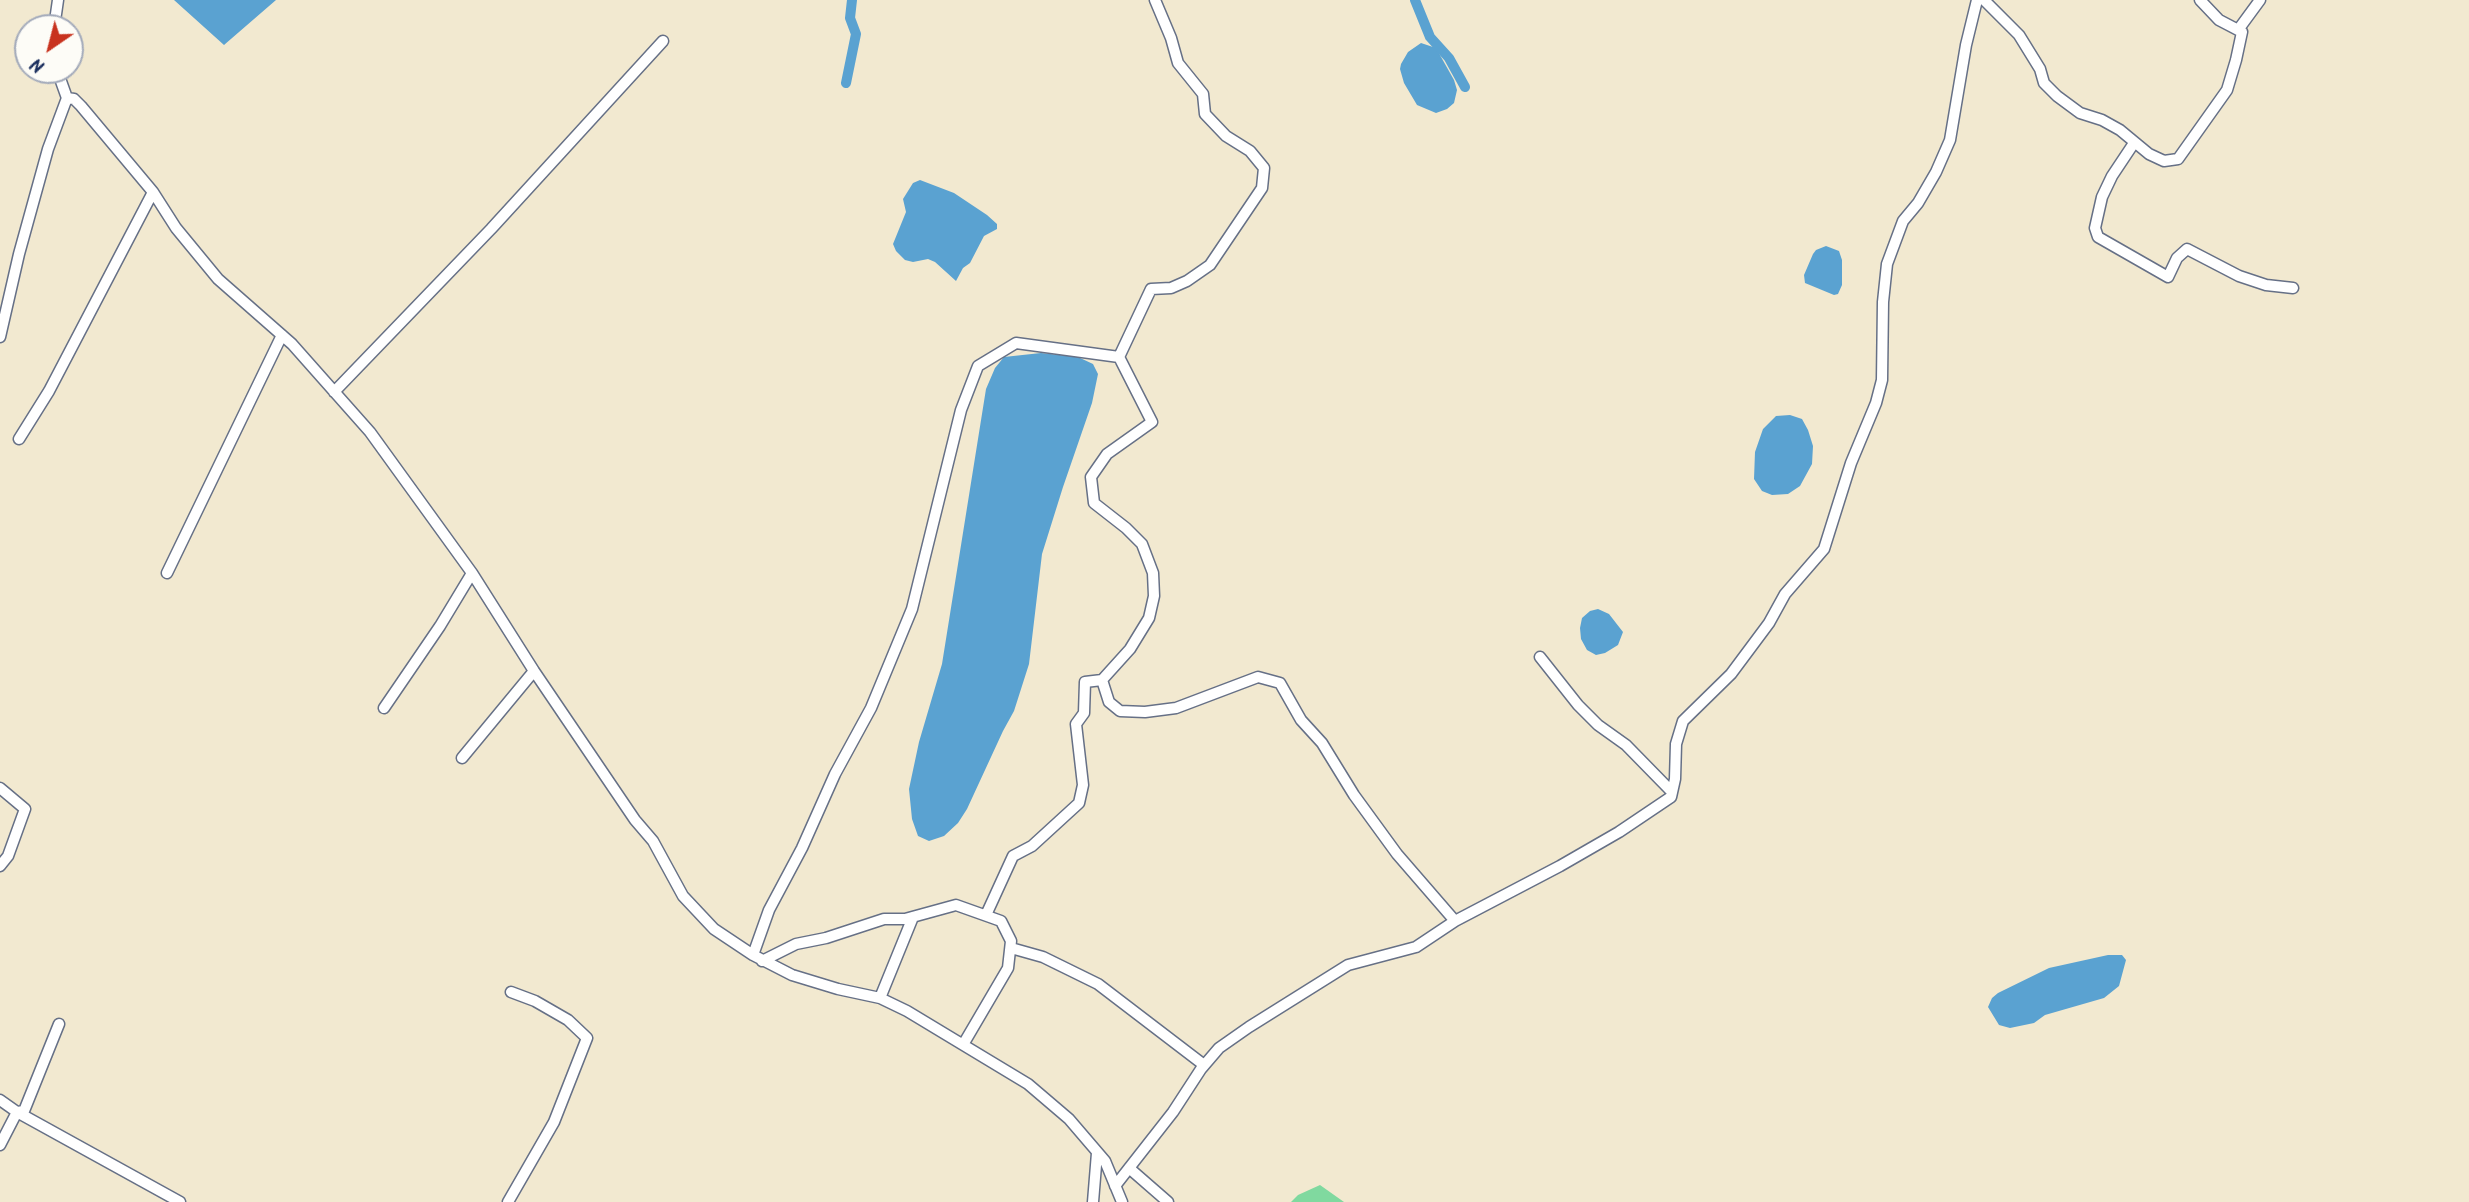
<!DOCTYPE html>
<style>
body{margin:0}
#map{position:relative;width:2469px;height:1202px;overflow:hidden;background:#f2e9d0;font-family:Kalam,sans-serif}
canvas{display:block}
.north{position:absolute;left:14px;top:14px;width:70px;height:70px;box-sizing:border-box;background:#fdfcf7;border:2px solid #a3aaba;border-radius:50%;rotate:215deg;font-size:19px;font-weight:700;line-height:28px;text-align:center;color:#1b2f5e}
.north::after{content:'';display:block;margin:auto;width:24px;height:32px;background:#c8321e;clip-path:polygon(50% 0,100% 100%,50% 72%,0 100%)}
</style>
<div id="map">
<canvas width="2469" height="1202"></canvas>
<div class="north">N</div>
</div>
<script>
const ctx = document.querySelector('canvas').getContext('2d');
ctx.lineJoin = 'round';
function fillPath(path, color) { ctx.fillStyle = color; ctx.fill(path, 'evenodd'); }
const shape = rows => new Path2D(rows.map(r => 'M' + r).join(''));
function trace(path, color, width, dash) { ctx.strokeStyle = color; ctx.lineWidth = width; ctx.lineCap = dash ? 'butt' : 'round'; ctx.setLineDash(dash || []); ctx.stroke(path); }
fillPath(shape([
 [1320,1185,1344,1202,1291,1202,1298,1195]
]), '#80d99f');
fillPath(shape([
 [174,0,276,0,224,45],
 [1421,43,1436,48,1454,80,1457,90,1454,103,1447,109,1436,113,1417,105,1404,83,1400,69,1401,64,1408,52],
 [920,180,954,193,987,215,997,224,997,229,984,236,970,263,963,268,956,281,935,262,928,259,913,262,905,260,896,251,893,244,906,212,903,199,913,183],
 [1826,246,1839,251,1842,260,1842,285,1838,294,1834,295,1805,283,1804,275,1813,254,1816,250],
 [1041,353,1078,357,1093,364,1098,374,1092,403,1063,487,1042,554,1029,664,1014,711,1003,731,967,809,958,823,944,836,929,841,918,836,912,819,909,789,919,742,942,664,986,389,995,368,1004,357],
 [1790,415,1802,419,1808,430,1813,446,1812,464,1800,486,1788,494,1772,495,1762,491,1754,479,1755,452,1763,429,1776,416],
 [1598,609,1609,614,1623,632,1618,645,1605,653,1596,655,1587,650,1581,639,1580,628,1582,618,1590,611],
 [2108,955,2122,955,2126,960,2119,986,2104,998,2045,1015,2034,1023,2010,1028,1999,1025,1988,1007,1992,998,1998,993,2049,968]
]), '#5aa2d1');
trace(shape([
 [1415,0,1430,37,1449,58,1465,87],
 [846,83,856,34,850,18,852,0]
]), '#5aa2d1', 10);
const minor = shape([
 [1984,0,2019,35,2040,69,2044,83,2057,96,2080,113,2102,120,2120,130,2149,154,2164,161,2178,159,2227,90,2236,60,2242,32,2219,20,2200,0],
 [54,28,58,0],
 [2238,30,2260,0],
 [67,98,74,99,81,106,153,192,176,228,218,279,292,344,370,432,472,573,534,671,635,820,653,841,683,896,714,929,753,955,792,975,838,989,880,998,907,1011,1028,1084,1069,1119,1105,1161,1122,1202],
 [2134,143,2112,176,2102,197,2095,228,2098,237,2168,277,2177,258,2187,249,2239,276,2266,285,2293,288],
 [0,337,19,254,48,149,67,98,57,70],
 [1119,357,1152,422,1107,454,1091,477,1094,503,1126,528,1142,544,1153,573,1154,596,1149,618,1130,649,1102,680,1109,702,1120,711,1145,712,1176,708,1258,677,1280,683,1301,720,1322,743,1354,795,1397,854,1455,921],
 [334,392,491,229,663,41],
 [19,439,49,391,153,192],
 [167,573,282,335],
 [1540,657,1578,705,1598,725,1626,745,1672,792],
 [384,708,440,626,472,573],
 [462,758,534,671],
 [0,788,25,809,8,856,0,866],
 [986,915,1013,856,1032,846,1079,803,1083,785,1076,724,1084,713,1085,682,1102,680],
 [1011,948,1043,957,1098,984,1204,1065],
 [753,955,769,910,802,848,835,774,871,708,912,609,961,410,978,366,1016,343,1119,357,1151,289,1171,288,1187,281,1210,265,1262,188,1264,168,1250,151,1226,136,1205,114,1203,94,1178,63,1171,38,1155,0],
 [762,961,796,944,826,938,884,919,905,919,956,905,1001,921,1011,941,1008,968,964,1043],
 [880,998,913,917],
 [0,1100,17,1112,0,1145],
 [17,1112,180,1202],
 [17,1112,24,1111,59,1024],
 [1129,1168,1168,1202],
 [1115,1186,1173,1112,1201,1069,1219,1048,1249,1027,1348,965,1416,947,1455,921,1560,866,1619,832,1671,797,1675,779,1676,744,1683,721,1731,674,1769,623,1785,594,1824,549,1851,463,1876,403,1882,380,1883,302,1887,264,1903,221,1918,203,1936,172,1950,140,1966,45,1977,0],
 [508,1202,554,1122,587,1038,568,1020,535,1001,511,992],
 [1093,1202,1097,1153]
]);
trace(minor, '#667086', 13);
trace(minor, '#fff', 10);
</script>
